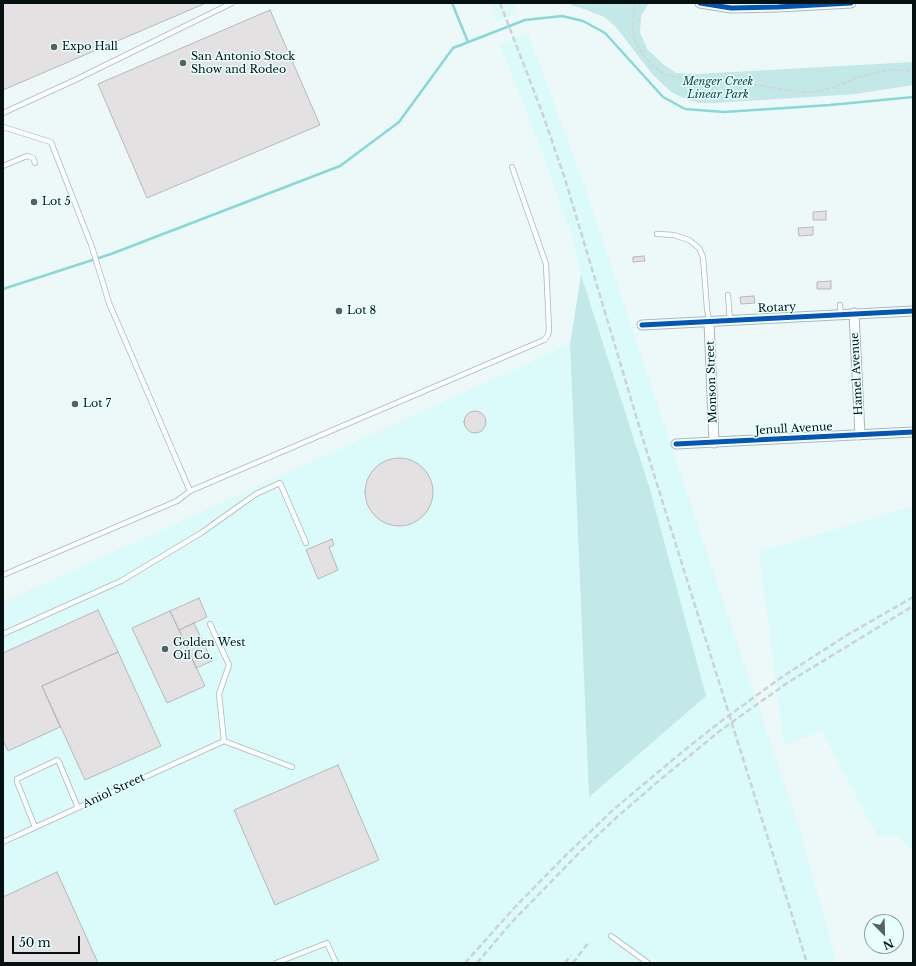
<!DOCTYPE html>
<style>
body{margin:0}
#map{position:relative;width:916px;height:966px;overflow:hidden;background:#edf9f9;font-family:"Libre Baskerville",serif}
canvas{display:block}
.frame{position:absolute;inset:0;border:4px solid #041110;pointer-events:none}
.north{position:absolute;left:864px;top:914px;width:40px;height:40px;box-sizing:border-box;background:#e7fffe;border:1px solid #8ca09f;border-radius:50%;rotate:157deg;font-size:11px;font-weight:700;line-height:16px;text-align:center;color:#041110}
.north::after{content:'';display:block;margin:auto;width:14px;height:18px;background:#566262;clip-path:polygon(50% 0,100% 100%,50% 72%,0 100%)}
.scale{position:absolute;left:12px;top:936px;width:68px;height:18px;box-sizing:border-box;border:2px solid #041110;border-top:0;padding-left:5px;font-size:12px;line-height:14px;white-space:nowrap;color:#041110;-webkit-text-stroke:3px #e7fffe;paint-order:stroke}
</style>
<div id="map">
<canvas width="916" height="966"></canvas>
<div class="frame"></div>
<div class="north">N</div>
<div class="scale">50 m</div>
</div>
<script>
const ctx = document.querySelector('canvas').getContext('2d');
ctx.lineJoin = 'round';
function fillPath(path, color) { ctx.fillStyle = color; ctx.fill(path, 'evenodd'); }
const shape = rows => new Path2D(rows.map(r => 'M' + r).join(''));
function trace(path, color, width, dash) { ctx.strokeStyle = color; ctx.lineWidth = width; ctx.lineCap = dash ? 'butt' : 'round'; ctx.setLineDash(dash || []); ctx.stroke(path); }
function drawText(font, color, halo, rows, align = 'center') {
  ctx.font = font + ' "Libre Baskerville",serif'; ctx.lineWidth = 3; ctx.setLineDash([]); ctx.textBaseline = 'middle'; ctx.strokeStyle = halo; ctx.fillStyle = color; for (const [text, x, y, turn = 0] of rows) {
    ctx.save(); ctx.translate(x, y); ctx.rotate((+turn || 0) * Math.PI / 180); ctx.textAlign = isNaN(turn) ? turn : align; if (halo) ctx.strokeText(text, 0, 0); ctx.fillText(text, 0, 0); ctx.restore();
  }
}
fillPath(shape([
 [489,3,513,3,517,13,496,21],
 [528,33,583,181,800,830,837,963,3,963,3,602,570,344,589,797,649,486,581,275,571,233,537,138,500,45],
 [913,506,913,853,898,835,877,836,822,731,784,745,759,552]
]), '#dafbfa');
fillPath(shape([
 [571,3,649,3,641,16,640,32,647,49,663,64,676,73,697,74,913,62,913,85,856,94,715,103,700,103,686,99,671,92,653,75,615,26,604,17,584,9,571,5],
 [581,275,649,486,706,696,589,797,570,344]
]), '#c2e8e7');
trace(shape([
 [452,3,468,42],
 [3,289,111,254,340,166,399,122,453,48,525,20,562,16,583,21,605,33,663,97,685,109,724,112,830,105,913,97]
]), '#87d9d8', 2.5);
const building = shape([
 [3,3,206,3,3,90,3,3],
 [270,10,320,125,147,198,98,84,270,10],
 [826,211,826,220,813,220,813,212,826,211],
 [813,227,813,235,799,236,798,228,813,227],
 [644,256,645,261,633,262,633,257,644,256],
 [831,281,831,289,817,289,817,282,831,281],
 [754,296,755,303,741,304,740,297,754,296],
 '464 422a11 11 0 1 1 22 0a11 11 0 1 1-22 0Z',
 '365 492a34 34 0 1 1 68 0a34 34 0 1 1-68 0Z',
 [332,539,334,545,329,547,338,570,318,579,306,550,332,539],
 [199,598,207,617,179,630,170,611,199,598],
 [98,610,118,652,42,686,60,727,8,751,3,740,3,653,98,610],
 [170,611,205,686,167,703,132,628,170,611],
 [194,623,212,661,196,668,179,630,194,623],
 [118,652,161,746,85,780,42,686,118,652],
 [338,765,379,860,275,905,234,810,338,765],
 [57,872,98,963,3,963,3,897,57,872]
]);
fillPath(building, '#e3e1e2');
trace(building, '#b9b8b9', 1);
const lane = shape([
 [3,113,75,80,232,3],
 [3,127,51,142,92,247,109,303,190,491],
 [3,166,27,156,33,158,35,163],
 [657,234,674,235,689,240,699,248,703,257,707,309,709,321],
 [728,295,730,321],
 [840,305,841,314],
 [3,575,177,501,190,491,544,340,548,335,549,329,546,264,512,167],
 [210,624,229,665,219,694,224,741],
 [3,634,121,581,201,533,256,494,280,483,306,543],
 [224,741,292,767],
 [35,827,17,782,17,779,55,761,57,760,59,762,78,808],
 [3,842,224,741],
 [611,936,648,963],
 [276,963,327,943,336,963]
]);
const street = shape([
 [700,3,731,8,778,7,851,3],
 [854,313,860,435],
 [709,322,714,443],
 [642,325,913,311],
 [676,444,913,432]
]);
trace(lane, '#acb8b8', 6);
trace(street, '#acb8b8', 11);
trace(shape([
 [635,3,632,27,636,43,642,53,652,65,666,75,676,77,709,80,726,80,799,92,817,92,834,87,862,76,879,72,892,70,913,71]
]), '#d1d5d5', 1.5, [4, 2]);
trace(lane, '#fcfefe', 4.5);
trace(street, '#fcfefe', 9);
trace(shape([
 [500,3,542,112,565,179,646,449,807,963],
 [465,963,515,907,564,857,614,809,687,748,724,719,782,677,844,637,913,597],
 [477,963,511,923,580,852,617,817,661,779,721,730,787,683,913,606],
 [565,963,571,955],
 [573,963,588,943]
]), '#ced2d2', 2.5, [6, 3]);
trace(shape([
 [700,3,731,8,778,7,851,3],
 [642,325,913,311],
 [676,444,913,432]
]), '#0057b8', 5);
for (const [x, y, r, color] of [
 [54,47,4,"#566262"],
 [183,63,4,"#566262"],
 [34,202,4,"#566262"],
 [339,311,4,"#566262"],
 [75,404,4,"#566262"],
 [165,649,4,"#566262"]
]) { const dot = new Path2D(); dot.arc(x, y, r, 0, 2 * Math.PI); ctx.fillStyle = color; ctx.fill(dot); trace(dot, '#e7fffe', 1.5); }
drawText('11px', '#041110', '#e7fffe', [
 ["Expo Hall",62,47],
 ["San Antonio Stock",191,57],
 ["Show and Rodeo",191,70],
 ["Lot 5",42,202],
 ["Lot 8",347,311],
 ["Lot 7",83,404],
 ["Golden West",173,643],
 ["Oil Co.",173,656]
], 'left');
drawText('italic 11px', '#0d4241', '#e7fffe', [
 ["Menger Creek",718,82],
 ["Linear Park",718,95]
]);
drawText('11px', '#041110', '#e7fffe', [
 ["Rotary",777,308,-3],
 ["Hamel Avenue",857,374,-93],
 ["Monson Street",712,382,-92],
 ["Jenull Avenue",794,429,-3],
 ["Aniol Street",114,791,-25]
]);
</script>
